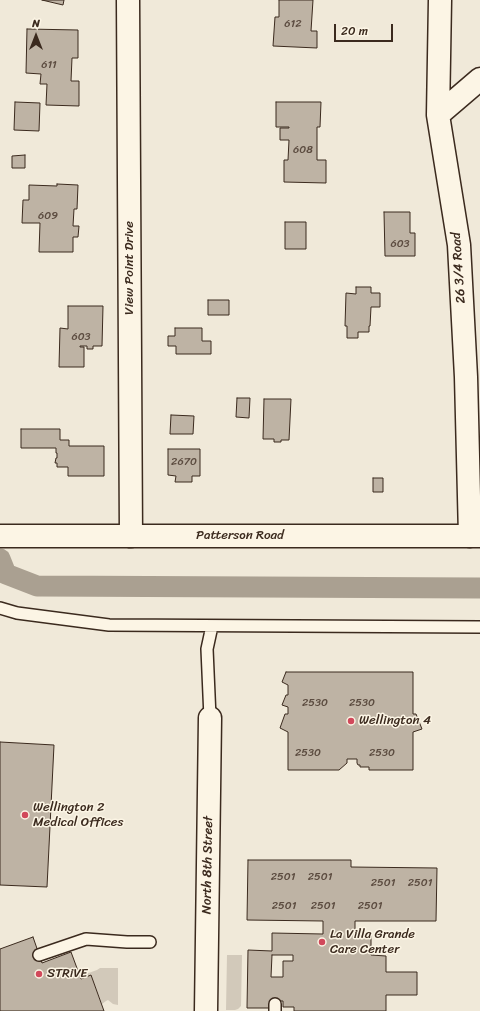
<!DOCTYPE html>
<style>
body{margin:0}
#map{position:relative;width:480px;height:1011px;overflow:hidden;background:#f0e9d9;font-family:Sriracha,sans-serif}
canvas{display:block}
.north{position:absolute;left:16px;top:16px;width:40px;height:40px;-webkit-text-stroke:3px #fcf5e5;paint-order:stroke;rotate:0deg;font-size:11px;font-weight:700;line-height:16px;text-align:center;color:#3b2a1e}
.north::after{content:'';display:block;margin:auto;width:14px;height:18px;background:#3b2a1e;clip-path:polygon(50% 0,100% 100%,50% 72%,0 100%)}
.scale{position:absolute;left:334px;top:24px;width:59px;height:18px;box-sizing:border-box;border:2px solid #3b2a1e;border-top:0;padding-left:5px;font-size:12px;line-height:14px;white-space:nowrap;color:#3b2a1e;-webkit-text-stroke:3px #fcf5e5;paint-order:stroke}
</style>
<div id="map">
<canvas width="480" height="1011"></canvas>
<div class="north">N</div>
<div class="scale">20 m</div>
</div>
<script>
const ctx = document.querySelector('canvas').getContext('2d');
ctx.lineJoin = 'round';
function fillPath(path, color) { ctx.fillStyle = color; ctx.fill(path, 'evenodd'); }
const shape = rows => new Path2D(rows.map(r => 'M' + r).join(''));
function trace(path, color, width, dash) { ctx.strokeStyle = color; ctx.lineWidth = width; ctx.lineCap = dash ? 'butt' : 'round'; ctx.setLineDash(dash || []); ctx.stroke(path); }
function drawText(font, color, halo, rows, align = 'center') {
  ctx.font = font + ' Sriracha,sans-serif'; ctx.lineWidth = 3; ctx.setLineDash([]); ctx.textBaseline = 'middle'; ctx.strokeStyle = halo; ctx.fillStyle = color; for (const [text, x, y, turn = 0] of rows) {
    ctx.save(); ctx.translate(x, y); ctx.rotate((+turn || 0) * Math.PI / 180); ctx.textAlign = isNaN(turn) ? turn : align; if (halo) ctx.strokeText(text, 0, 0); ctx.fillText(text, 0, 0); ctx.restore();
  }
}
fillPath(shape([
 [227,955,242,955,241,1006,238,1009,235,1010,226,1010],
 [100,968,118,968,118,1005,113,1004,108,1000,106,1001,102,1004,91,975,81,979,80,976,97,970]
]), '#d2c9ba');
trace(shape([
 [0,559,6,574,37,586,480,588]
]), '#aaa091', 21);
const building = shape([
 [42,0,64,0,63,5,42,0],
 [279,0,313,0,311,31,317,31,317,48,273,46,275,17,279,17,279,0],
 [27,29,78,30,78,58,72,58,71,81,79,81,79,106,46,105,47,84,40,84,41,74,26,73,27,29],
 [15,102,40,103,39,131,14,130,15,102],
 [276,102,321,102,320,127,317,127,317,160,326,160,326,183,284,182,284,160,288,160,289,140,280,140,280,128,289,128,289,127,276,127,276,102],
 [25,155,25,168,12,168,12,156,25,155],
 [57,184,78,185,77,209,74,209,73,226,79,226,78,237,73,237,73,252,39,252,40,223,22,223,23,200,29,200,29,185,57,186,57,184],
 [384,212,410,212,410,233,415,233,415,256,385,256,384,212],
 [285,222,306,222,306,249,285,249,285,222],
 [356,287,371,287,371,293,380,293,380,307,371,307,370,326,369,326,369,332,358,332,358,338,347,338,347,326,345,326,346,293,356,294,356,287],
 [208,300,229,300,229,315,208,315,208,300],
 [68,306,103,306,102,346,93,346,93,349,87,349,87,346,80,346,80,347,84,347,84,367,59,367,60,328,68,329,68,306],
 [175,328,202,328,202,341,211,341,211,354,176,354,176,346,168,346,168,336,175,336,175,328],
 [237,398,250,398,249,418,236,417,237,398],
 [264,399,291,399,289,440,281,440,281,442,274,442,274,439,263,439,264,399],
 [171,415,194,416,193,434,170,434,171,415],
 [21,429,60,429,60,440,69,440,69,446,104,446,104,476,68,476,68,467,57,467,57,463,55,463,56,458,57,458,57,453,56,453,56,448,21,448,21,429],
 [168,449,200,449,200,476,192,476,192,482,175,482,176,476,168,475,168,449],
 [373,478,383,478,383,492,373,492,373,478],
 [286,672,413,672,413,714,416,714,422,729,413,732,413,770,369,770,369,767,360,767,360,765,358,765,357,763,357,759,347,759,347,763,339,770,288,770,288,732,280,728,285,714,288,714,288,707,282,705,286,695,288,695,288,685,282,682,286,672],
 [0,742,54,745,47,887,0,885,0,742],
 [248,860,351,860,351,867,437,868,436,921,355,921,355,934,371,934,371,955,386,956,386,972,417,972,417,995,386,995,386,1011,294,1011,294,1007,283,1007,283,1001,273,1001,273,1008,247,1008,248,950,272,951,272,933,323,934,323,921,247,920,248,860],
 [272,955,293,955,293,961,283,961,283,977,271,977,272,955],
 [33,937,42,963,71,952,81,979,91,975,104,1011,0,1011,0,949,33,937]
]);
fillPath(building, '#beb3a4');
trace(building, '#3b2a1e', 1);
const lane = shape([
 [0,608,17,613,109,625,480,627],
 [210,718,207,649,212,626],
 [39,955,86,939,127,942,150,942],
 [275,1011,275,1004]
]);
const street = shape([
 [128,0,131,536],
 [440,0,438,115,459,245,466,377,470,536],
 [438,115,480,79],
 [206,1011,210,718]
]);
const primary = shape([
 [0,536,480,536]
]);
trace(lane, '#3b2a1e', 14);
trace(street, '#3b2a1e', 25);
trace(primary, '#3b2a1e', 25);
trace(lane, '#fcf5e5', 11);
trace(street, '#fcf5e5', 22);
trace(primary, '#fcf5e5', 22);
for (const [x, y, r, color] of [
 [351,721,4,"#d1495b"],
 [25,815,4,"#d1495b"],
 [322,942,4,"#d1495b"],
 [39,974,4,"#d1495b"]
]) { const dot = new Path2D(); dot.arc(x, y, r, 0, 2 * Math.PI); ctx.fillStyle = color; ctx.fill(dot); trace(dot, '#fcf5e5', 1.5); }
drawText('11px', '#5c4c40', null, [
 ["612",293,24],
 ["611",49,65],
 ["608",303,150],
 ["609",48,216],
 ["603",400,244],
 ["603",81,337],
 ["2670",184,462],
 ["2530",315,703],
 ["2530",362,703],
 ["2530",308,753],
 ["2530",382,753],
 ["2501",283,877],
 ["2501",320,877],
 ["2501",383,883],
 ["2501",420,883],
 ["2501",284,906],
 ["2501",323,906],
 ["2501",370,906]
]);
drawText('13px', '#3b2a1e', '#fcf5e5', [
 ["View Point Drive",130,268,-90],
 ["26 3/4 Road",459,268,-94],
 ["Patterson Road",240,536],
 ["North 8th Street",208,865,-89]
]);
drawText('13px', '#3b2a1e', '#fcf5e5', [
 ["Wellington 4",359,721],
 ["Wellington 2",33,808],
 ["Medical Offices",33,823],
 ["La Villa Grande",330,935],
 ["Care Center",330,950],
 ["STRiVE",47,974]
], 'left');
</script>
